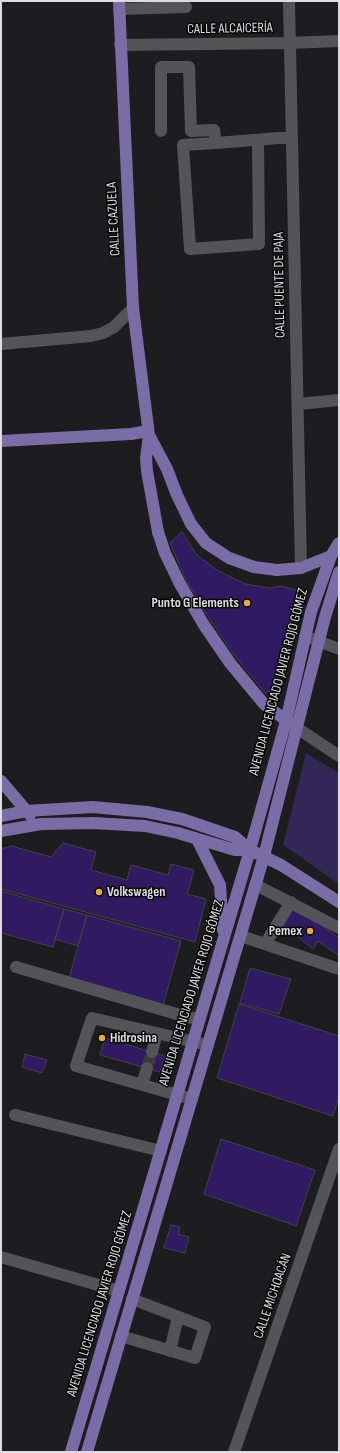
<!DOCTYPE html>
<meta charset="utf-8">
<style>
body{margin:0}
#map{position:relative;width:340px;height:1453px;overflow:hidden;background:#1d1c1f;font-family:"Sofia Sans Condensed",sans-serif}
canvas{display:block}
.frame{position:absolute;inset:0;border:2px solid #dddcde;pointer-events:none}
</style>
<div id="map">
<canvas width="340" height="1453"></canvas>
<div class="frame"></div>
</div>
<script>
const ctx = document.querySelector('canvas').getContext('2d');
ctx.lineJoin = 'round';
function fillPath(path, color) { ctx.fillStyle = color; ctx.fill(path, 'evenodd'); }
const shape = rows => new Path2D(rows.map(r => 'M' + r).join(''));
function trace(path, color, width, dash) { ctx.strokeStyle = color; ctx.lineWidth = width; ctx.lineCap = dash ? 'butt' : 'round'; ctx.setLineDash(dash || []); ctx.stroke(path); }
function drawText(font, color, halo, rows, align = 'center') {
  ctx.font = font + ' "Sofia Sans Condensed",sans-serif'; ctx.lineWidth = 3; ctx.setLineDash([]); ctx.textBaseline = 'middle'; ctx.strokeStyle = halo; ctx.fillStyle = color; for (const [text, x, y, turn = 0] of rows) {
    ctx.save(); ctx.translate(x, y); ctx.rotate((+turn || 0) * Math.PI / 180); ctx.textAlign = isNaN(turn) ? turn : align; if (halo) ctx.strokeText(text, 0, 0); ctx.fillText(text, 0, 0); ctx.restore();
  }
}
fillPath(shape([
 [306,753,339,773,339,884,283,845]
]), '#322757');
const building = shape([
 [182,532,196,554,217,570,245,584,270,588,282,586,298,591,272,690,265,693,234,655,207,615,187,582,170,543,182,532],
 [63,843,96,852,91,870,127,880,131,865,168,875,171,864,194,870,187,894,206,899,195,942,1,889,1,849,11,846,51,857,63,843],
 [1,891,64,909,53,947,1,933,1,891],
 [294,906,339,938,339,956,318,941,313,949,282,924,294,906],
 [64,909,87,915,78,946,55,939,64,909],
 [87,915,181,941,163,1005,69,978,87,915],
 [250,968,291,979,279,1014,240,1003,250,968],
 [239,1004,339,1036,339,1097,333,1116,217,1078,239,1004],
 [105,1038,165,1056,160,1072,100,1055,105,1038],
 [25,1054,47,1060,42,1073,22,1067,25,1054],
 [221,1139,315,1170,296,1226,204,1194,221,1139],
 [171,1225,180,1227,178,1234,189,1237,185,1253,164,1248,171,1225]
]);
fillPath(building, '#301a61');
trace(building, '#434246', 1);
trace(shape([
 [147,1068,152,1052]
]), '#3a393c', 12, [12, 6]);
trace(shape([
 [289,1,301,568],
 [119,9,186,7],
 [120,45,289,43,339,41],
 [161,131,161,67,189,67,191,131,214,130,216,143],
 [258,140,259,244,190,249,183,145,216,143,279,138,292,138],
 [1,344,91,336,103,333,114,327,133,308],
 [298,404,339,400],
 [305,636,339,649],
 [297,728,339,756],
 [256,885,339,928],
 [241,936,339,969],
 [265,944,291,902],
 [16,967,187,1017,200,1019],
 [152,1052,157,1033],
 [142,1085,147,1068],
 [192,1099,76,1066,92,1018,208,1045],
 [15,1115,161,1151],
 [1,1257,119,1291],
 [121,1336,195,1358,205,1327,132,1299],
 [170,1351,178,1317],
 [234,1452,339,1149]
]), '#545357', 12);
trace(shape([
 [119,1,133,308,149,435,146,458,147,471,158,532,165,553,180,584,204,625,230,663,264,704,291,724],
 [149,435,167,469,177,495,191,524,206,543,229,558,254,567,277,570,301,568,331,556],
 [1,441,131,434,148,431],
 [1,781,30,815],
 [1,816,26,811,93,807,147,812,182,819,235,837,250,850,281,865,339,902],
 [1,831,41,824,93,823,145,826,178,833,235,850,250,850],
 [197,839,220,885,223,930],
 [71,1452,250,850,286,721,311,612,331,556,339,543],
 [87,1452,264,856,325,617,339,572]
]), '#7a6da7', 12);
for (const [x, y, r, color] of [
 [247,603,4,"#e5ad35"],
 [99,892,4,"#e5ad35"],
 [310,931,4,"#e5ad35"],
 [102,1038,4,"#e5ad35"]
]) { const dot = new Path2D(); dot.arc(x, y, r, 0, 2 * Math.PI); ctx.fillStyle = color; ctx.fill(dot); trace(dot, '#070708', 1.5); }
drawText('14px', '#dddcde', '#070708', [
 ["CALLE ALCAICERÍA",230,29,-1],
 ["CALLE CAZUELA",114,219,-93],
 ["CALLE PUENTE DE PAJA",280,285,-91],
 ["AVENIDA LICENCIADO JAVIER ROJO GÓMEZ",279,682,-75],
 ["AVENIDA LICENCIADO JAVIER ROJO GÓMEZ",192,993,-73],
 ["CALLE MICHOACÁN",273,1296,-71],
 ["AVENIDA LICENCIADO JAVIER ROJO GÓMEZ",100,1304,-73]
]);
drawText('bold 14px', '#dddcde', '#070708', [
 ["Punto G Elements",239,603],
 ["Volkswagen",107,892,"left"],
 ["Pemex",302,931],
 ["Hidrosina",110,1038,"left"]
], 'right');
</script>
